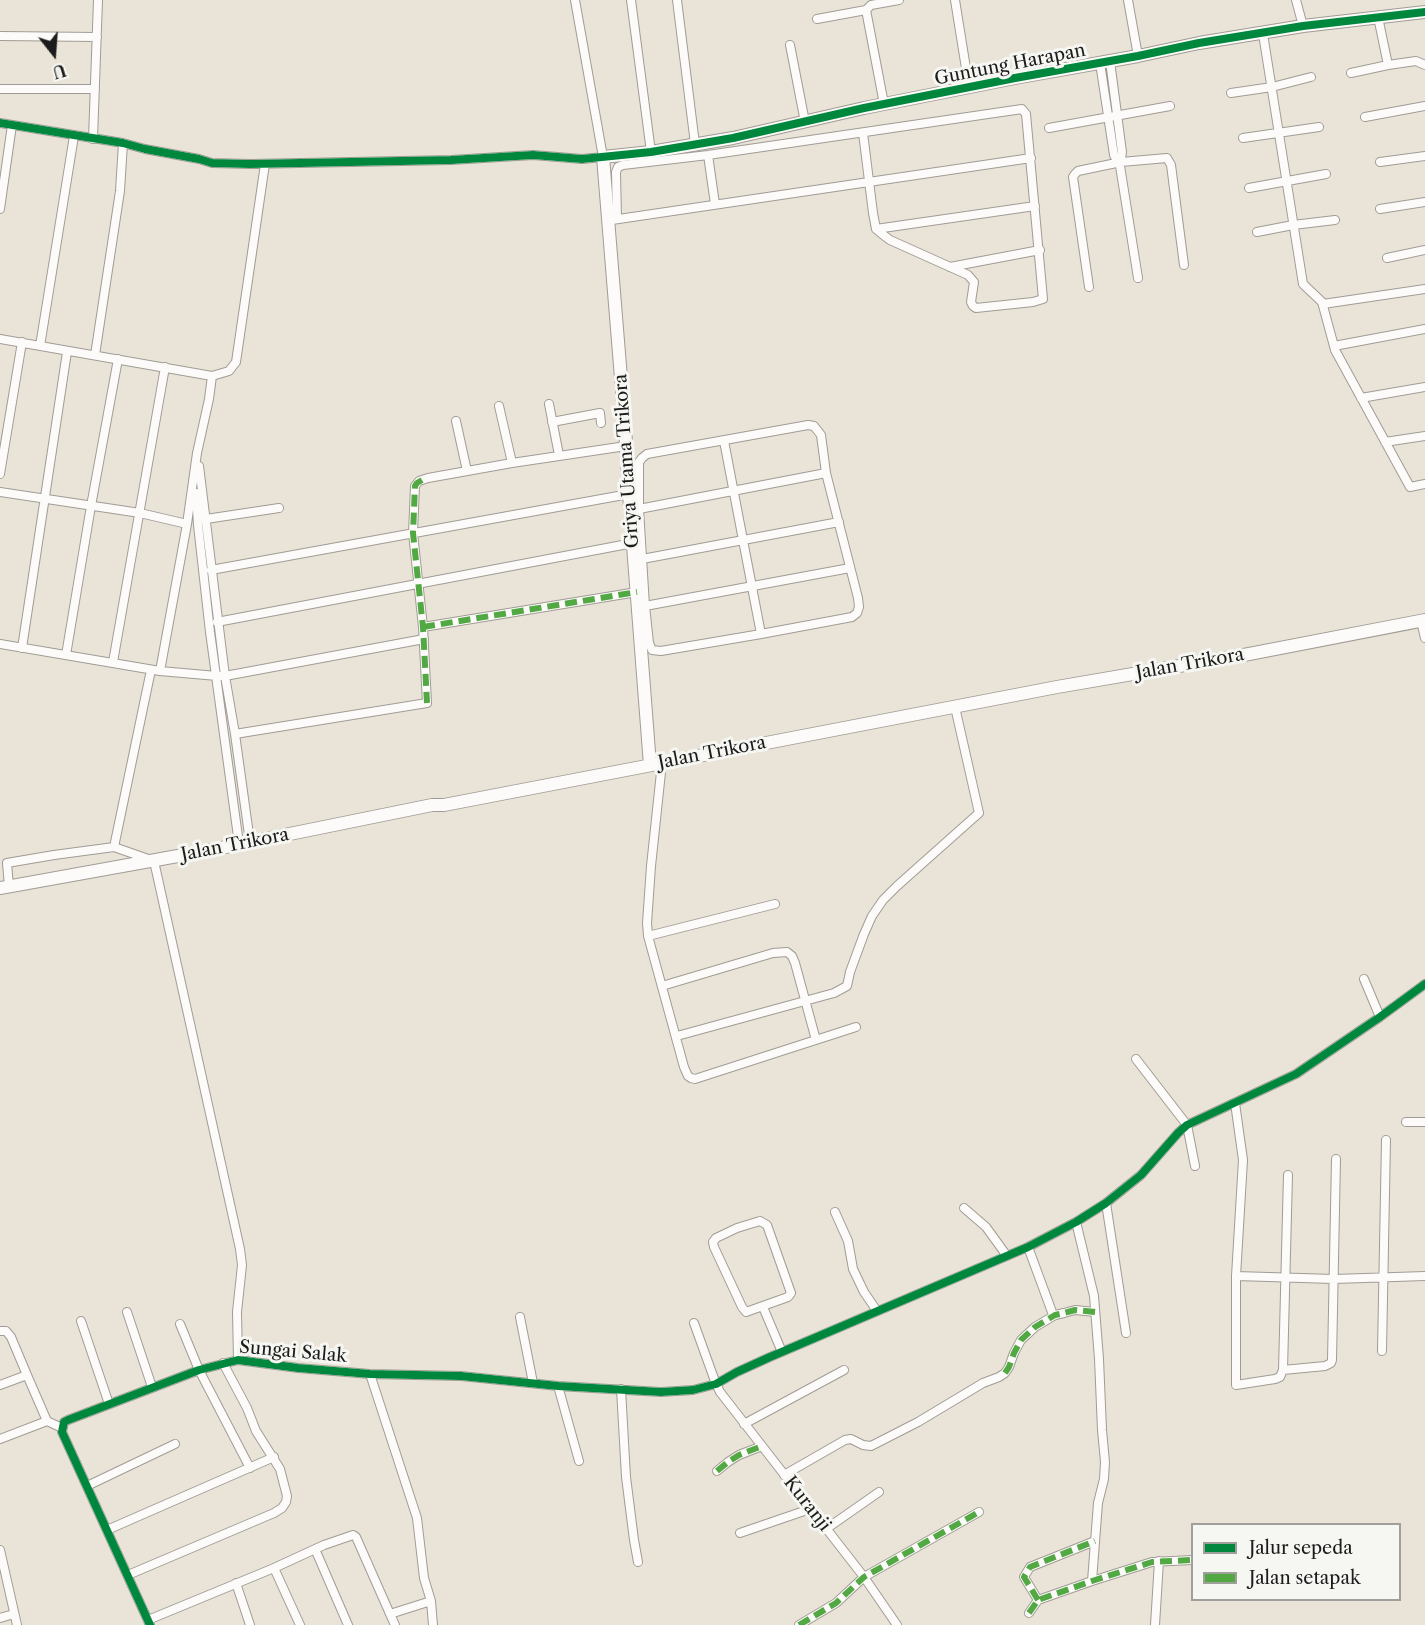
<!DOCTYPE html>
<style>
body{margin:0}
#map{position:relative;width:1425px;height:1625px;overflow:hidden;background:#eae4d8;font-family:"Libre Caslon Text",serif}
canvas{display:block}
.legend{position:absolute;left:1191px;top:1523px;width:210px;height:78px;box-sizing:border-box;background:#f6f6f2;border:2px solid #9f9f9c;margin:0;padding:8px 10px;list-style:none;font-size:18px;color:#1c1c1c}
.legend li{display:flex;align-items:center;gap:12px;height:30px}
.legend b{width:30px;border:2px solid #9f9f9c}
.north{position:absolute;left:24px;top:24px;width:60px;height:60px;-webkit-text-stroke:4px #f6f6f2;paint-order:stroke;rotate:163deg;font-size:16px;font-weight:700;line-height:24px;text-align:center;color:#1c1c1c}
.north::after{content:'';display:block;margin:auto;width:21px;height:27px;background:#1c1c1c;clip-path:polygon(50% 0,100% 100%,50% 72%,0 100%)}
</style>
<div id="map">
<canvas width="1425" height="1625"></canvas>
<ul class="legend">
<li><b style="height:8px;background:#00873e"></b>Jalur sepeda</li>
<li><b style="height:8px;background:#52a943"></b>Jalan setapak</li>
</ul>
<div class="north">U</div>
</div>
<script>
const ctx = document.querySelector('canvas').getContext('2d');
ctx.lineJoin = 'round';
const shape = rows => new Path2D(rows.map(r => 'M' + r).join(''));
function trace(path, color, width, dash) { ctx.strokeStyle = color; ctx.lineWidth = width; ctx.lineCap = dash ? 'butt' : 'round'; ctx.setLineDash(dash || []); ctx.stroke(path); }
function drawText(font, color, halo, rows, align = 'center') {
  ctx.font = font + ' "Libre Caslon Text",serif'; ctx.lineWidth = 6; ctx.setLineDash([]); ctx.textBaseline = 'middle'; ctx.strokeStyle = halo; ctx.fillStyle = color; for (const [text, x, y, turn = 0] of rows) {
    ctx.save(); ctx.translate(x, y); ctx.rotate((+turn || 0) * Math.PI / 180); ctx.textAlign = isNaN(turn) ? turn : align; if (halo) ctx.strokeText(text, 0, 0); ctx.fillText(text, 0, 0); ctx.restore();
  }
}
const street = shape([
 [631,0,651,152],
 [677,0,695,144],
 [955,0,969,87],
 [1128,0,1138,56],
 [1296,0,1303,26],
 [866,10,884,104],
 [817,19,866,10,871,5,899,0],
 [1263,34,1303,284,1322,302,1335,350,1410,487,1425,484],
 [0,36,97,37],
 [790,45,805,122],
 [1110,61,1122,152,1120,166],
 [1100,63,1114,155,1120,166,1138,278],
 [1388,65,1416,61,1425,65],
 [1351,73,1388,65,1378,17],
 [0,89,95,89],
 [1231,93,1272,87,1311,77],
 [1365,117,1425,106],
 [0,123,123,143,145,149,199,159,212,163,250,164,451,160,533,155,582,159,603,157,575,0],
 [1049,128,1170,106],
 [1243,138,1319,127],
 [93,139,98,0],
 [708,155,715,204],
 [1380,162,1425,156],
 [1249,188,1326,174],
 [0,209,12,125],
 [1380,209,1425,202],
 [617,219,616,172,618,167,623,165,708,155,1022,109,1026,114,1043,299,1033,302,976,308,973,306,971,302,974,282,968,275,890,240,882,234,876,229,873,213,863,133],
 [612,220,1031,158],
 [876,229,1035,206],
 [1257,232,1293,225,1335,220],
 [1387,258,1425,250],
 [950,267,1040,250],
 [1089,287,1073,177,1075,174,1078,171,1121,162,1167,158,1171,165,1184,265],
 [1323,304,1425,289],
 [0,339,212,376,209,399,197,453,187,524,160,671],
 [40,346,74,136],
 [1334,346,1425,329],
 [95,355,120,191,123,143],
 [212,376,229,371,236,362,265,164],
 [1361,398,1425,387],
 [549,404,559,455],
 [499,406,512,463],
 [456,421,467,471],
 [552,422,600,413,601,423],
 [808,425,814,426,821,435,826,473,858,598,859,607,857,613,852,617,761,634,661,651,652,650,649,643,645,606,639,509,639,462,642,458,647,454,808,425],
 [724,441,761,634],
 [1385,442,1425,436],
 [199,466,225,676,235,734,250,842],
 [0,474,22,342],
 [0,492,140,513,187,524],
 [196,493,198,525,210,632,239,844],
 [639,509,826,473],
 [206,519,279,508],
 [637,560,839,522],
 [211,570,629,494],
 [645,606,850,568],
 [1421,621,1425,638],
 [217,622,633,543],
 [423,627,637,592],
 [0,644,160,671,217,676,225,676,424,639],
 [22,648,67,352],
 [66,655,91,506,118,359],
 [113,662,165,367],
 [235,734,427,703,423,627,413,533,415,486,419,481,428,478,512,463,626,446],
 [662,763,651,866,647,923,648,936,684,1067,688,1076,691,1078,695,1079,856,1027],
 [114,847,154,861,240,1249,242,1265,237,1312,238,1360],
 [9,887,7,863,54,855,114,847,151,670],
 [648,936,775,904],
 [1364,979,1380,1017],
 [662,986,773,953,787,952,792,956,795,963,816,1040],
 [677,1036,834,993,847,986,850,972,864,934,872,916,883,900,897,886,979,813,955,707],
 [1136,1059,1187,1125,1195,1166],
 [1235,1103,1243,1160,1236,1276,1236,1385,1275,1379,1280,1377,1283,1370,1288,1175],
 [1406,1122,1425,1122],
 [1106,1203,1126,1333],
 [964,1208,986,1227,1007,1256],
 [835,1212,848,1241,853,1269,864,1292,877,1311],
 [760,1221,767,1225,791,1293,788,1297,746,1312,742,1307,714,1247,713,1242,716,1238,737,1228,760,1221],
 [1076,1222,1094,1296,1099,1359,1102,1430,1105,1462,1104,1479,1098,1503,1092,1581],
 [1028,1247,1052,1312],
 [1236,1276,1334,1279,1425,1276],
 [763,1307,782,1352],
 [127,1312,152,1387],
 [520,1317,533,1383],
 [81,1321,109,1404],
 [694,1323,716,1384,720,1392,864,1577,897,1625],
 [180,1324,199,1370,250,1468],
 [0,1331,6,1331,11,1337,27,1375],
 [1382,1351,1386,1140],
 [1283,1370,1325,1366,1331,1363,1332,1360,1336,1159],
 [370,1374,417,1518,424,1578,431,1601,433,1625],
 [0,1385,27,1375,47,1421,62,1428],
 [558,1386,579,1461],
 [621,1389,626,1477,634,1540,638,1562],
 [744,1424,844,1370],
 [0,1439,47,1421],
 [717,1471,728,1462,739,1455,762,1446],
 [784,1475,845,1440,851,1439,863,1445,871,1446,918,1422,983,1383,999,1377,1005,1373,1009,1367,1014,1353,1021,1340,1035,1327,1055,1315,1064,1313,1075,1310,1095,1312],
 [87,1486,175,1444],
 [826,1529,879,1492],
 [107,1530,274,1457],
 [740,1533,810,1509],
 [315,1549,348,1625],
 [0,1550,17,1625],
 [274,1568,324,1545,353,1535,356,1537,390,1614,431,1601],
 [128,1575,274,1513,282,1508,286,1502,287,1496,280,1469,256,1431,247,1408,223,1363],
 [236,1583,250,1625],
 [1038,1600,1024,1577,1030,1567,1095,1541],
 [1029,1613,1038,1600,1092,1581,1152,1562,1192,1560],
 [390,1614,395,1625],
 [0,1618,14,1614],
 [148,1620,274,1568,300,1625],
 [150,1625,62,1432,64,1422,68,1420,199,1370,238,1360,298,1368,370,1374,461,1376,558,1386,661,1392,693,1390,716,1384,737,1372,770,1357,1028,1247,1076,1222,1106,1203,1141,1175,1178,1133,1187,1125,1296,1074,1380,1017,1425,984],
 [799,1625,836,1603,864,1577,979,1512],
 [1155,1625,1159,1561]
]);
const secondary = shape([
 [650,765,629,494,625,427,603,157,651,152,733,138,864,108,1015,78,1138,56,1199,43,1303,26,1425,12]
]);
const primary = shape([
 [0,888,211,850,432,805,444,805,1057,687,1249,654,1425,620]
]);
trace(street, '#a09c95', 10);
trace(secondary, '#a09c95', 14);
trace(primary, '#a09c95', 14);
trace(street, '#fcfbf9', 8);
trace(secondary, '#fcfbf9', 12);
trace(primary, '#fcfbf9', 12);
trace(shape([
 [422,480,417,483,415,486,413,533,423,627,427,703],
 [423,627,637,592],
 [1005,1373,1009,1367,1014,1353,1021,1340,1035,1327,1055,1315,1064,1313,1075,1310,1095,1312],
 [717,1471,728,1462,739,1455,762,1446],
 [1038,1600,1024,1577,1030,1567,1095,1541],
 [1029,1613,1038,1600,1092,1581,1152,1562,1192,1560],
 [799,1625,836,1603,864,1577,979,1512]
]), '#52a943', 6, [12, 6]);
trace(shape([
 [0,123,123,143,145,149,199,159,212,163,250,164,451,160,533,155,582,159,651,152,733,138,864,108,1015,78,1138,56,1199,43,1303,26,1425,12],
 [150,1625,62,1432,64,1422,68,1420,199,1370,238,1360,298,1368,370,1374,461,1376,558,1386,661,1392,693,1390,716,1384,737,1372,770,1357,1028,1247,1076,1222,1106,1203,1141,1175,1178,1133,1187,1125,1296,1074,1380,1017,1425,984]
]), '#00873e', 8);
drawText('18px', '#1c1c1c', '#f6f6f2', [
 ["Guntung Harapan",1010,65,-11],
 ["Griya Utama Trikora",627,461,-94],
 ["Jalan Trikora",1190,664,-10],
 ["Jalan Trikora",712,753,-11],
 ["Jalan Trikora",235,845,-11],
 ["Sungai Salak",293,1352,5],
 ["Kuranji",807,1504,52]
]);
</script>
